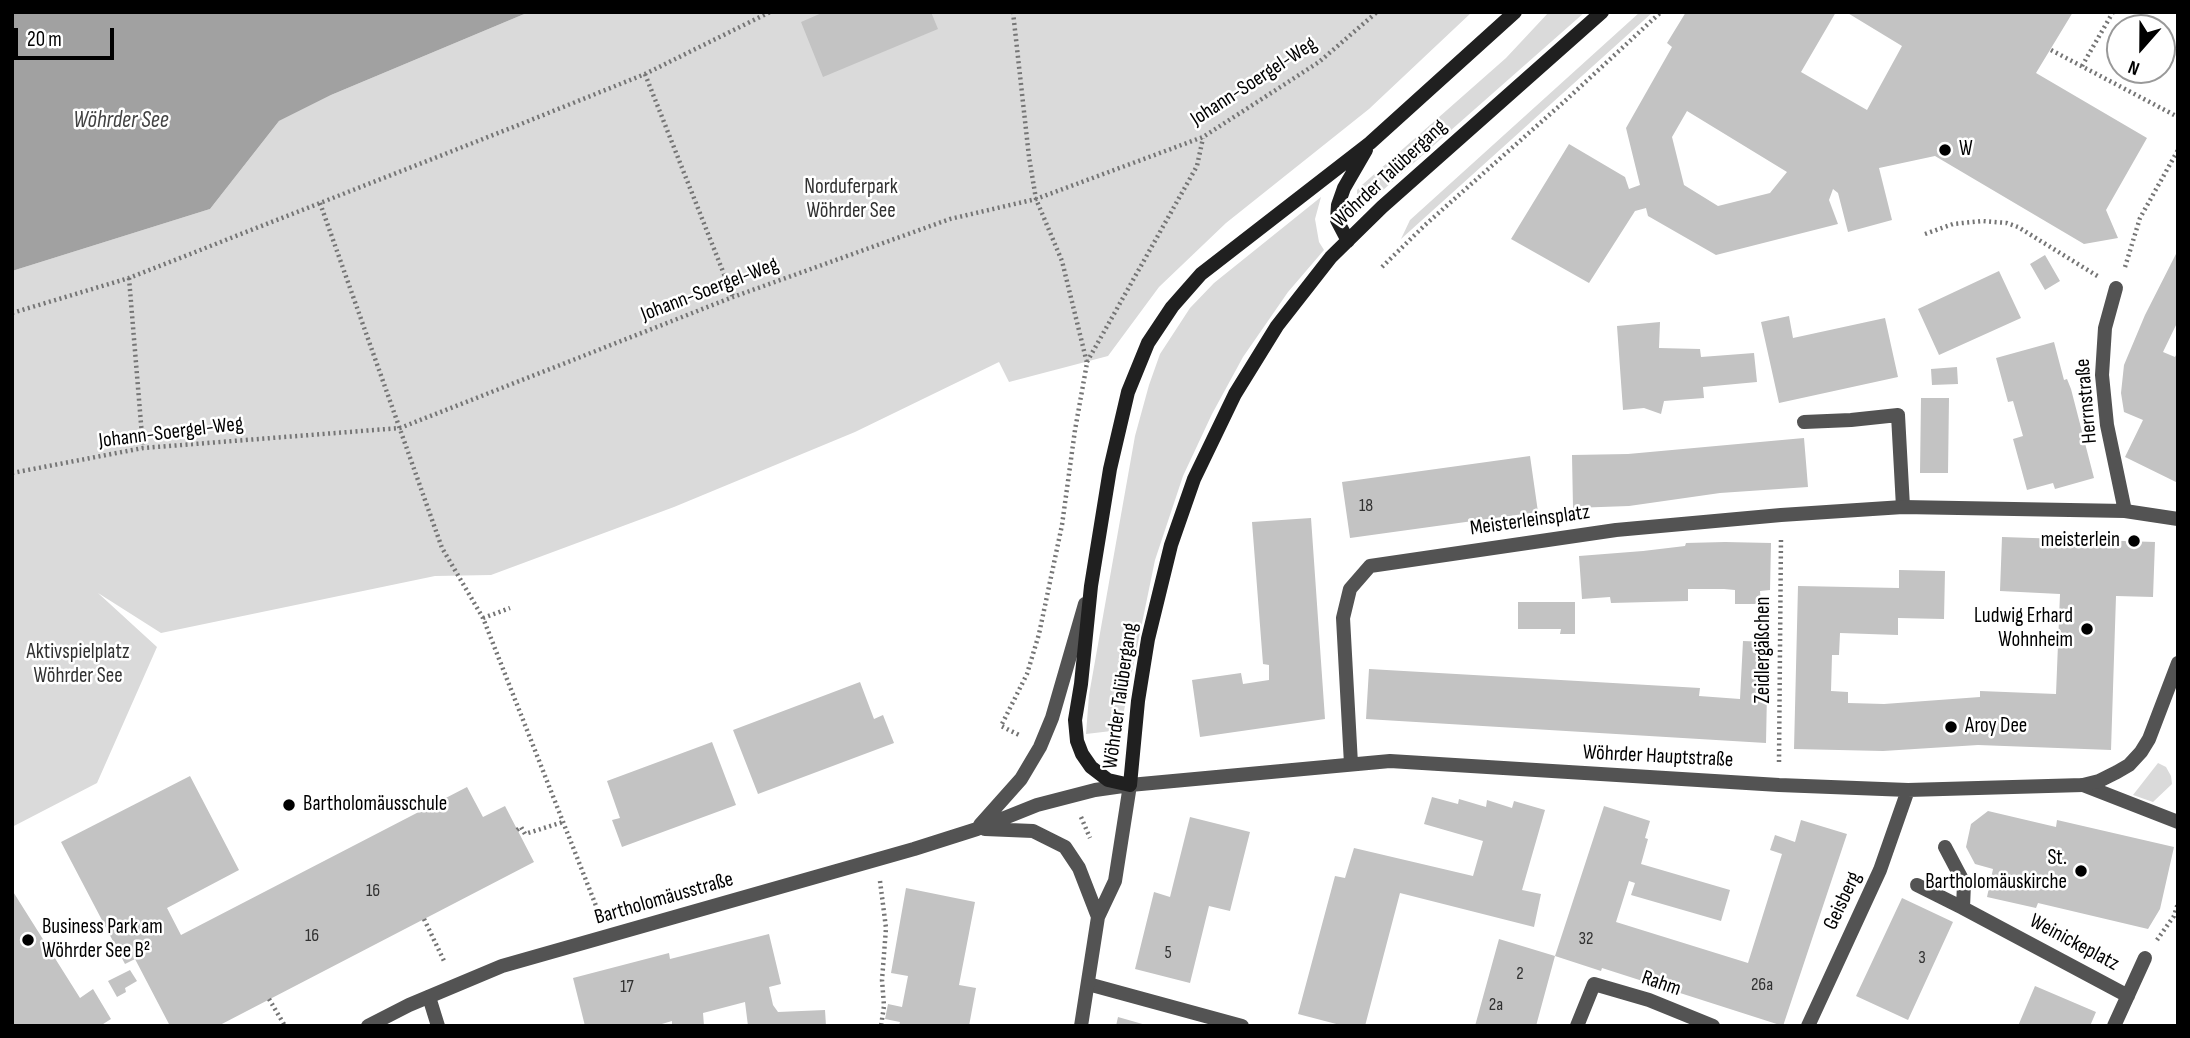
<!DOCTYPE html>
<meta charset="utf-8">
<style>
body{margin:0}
#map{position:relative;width:2190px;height:1038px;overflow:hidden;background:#fff;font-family:"Sofia Sans Condensed",sans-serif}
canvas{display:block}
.frame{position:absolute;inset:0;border:14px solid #000;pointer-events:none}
.north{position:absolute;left:2106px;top:14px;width:70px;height:70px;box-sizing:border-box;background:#fff;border:2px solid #999;border-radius:50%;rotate:201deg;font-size:19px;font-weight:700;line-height:28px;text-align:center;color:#000}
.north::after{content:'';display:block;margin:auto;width:24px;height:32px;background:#000;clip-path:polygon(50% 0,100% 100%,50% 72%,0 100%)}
.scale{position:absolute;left:14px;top:28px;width:100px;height:32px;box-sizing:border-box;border:4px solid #000;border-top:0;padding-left:9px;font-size:21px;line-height:24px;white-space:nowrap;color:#000;-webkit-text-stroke:5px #fff;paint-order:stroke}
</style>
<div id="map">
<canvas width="2190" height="1038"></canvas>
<div class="frame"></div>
<div class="north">N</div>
<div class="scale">20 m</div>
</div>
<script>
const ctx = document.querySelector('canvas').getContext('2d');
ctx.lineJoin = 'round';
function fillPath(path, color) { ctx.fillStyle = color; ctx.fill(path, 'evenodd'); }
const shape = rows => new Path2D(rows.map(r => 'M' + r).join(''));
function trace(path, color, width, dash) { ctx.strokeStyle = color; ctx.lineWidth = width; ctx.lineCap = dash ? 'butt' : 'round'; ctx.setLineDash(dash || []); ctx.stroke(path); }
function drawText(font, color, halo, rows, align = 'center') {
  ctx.font = font + ' "Sofia Sans Condensed",sans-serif'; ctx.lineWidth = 5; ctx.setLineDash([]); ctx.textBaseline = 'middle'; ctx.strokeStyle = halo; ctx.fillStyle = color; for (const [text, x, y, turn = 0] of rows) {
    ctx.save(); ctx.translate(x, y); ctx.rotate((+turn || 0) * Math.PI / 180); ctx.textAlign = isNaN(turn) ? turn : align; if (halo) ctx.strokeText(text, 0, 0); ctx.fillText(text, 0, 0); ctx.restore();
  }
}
fillPath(shape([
 [529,12,1472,12,1369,109,1226,223,1159,287,1108,356,1009,382,999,362,855,432,674,507,491,575,435,576,161,633,98,593,157,647,97,783,12,827,12,271,210,209,279,121,331,95],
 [1549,12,1585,12,1374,198,1367,203,1361,202,1357,195,1357,190,1362,185,1506,58],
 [1640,12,1653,12,1401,239,1410,220],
 [1321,197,1315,219,1319,242,1324,250,1288,292,1243,357,1212,414,1183,476,1155,560,1120,730,1086,734,1089,695,1135,436,1149,385,1160,354,1190,308,1214,283],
 [2158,763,2166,767,2171,776,2172,784,2153,802,2133,795]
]), '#dadada');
fillPath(shape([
 [12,12,529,12,331,95,279,121,210,209,12,271]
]), '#a1a1a1');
fillPath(shape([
 [824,12,931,12,938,29,823,77,801,22],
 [1686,12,1836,12,1801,72,1867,110,1902,46,1846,12,2073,12,2036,73,2147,138,2106,210,2118,238,2084,244,1935,156,1879,168,1892,220,1848,232,1838,193,1833,189,1829,200,1838,224,1716,255,1648,216,1646,208,1635,211,1589,283,1511,239,1569,144,1625,177,1629,189,1640,185,1626,128,1672,47,1667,43],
 [1687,111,1787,172,1770,193,1718,206,1684,185,1672,137],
 [2178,250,2178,321,2163,352,2175,357,2178,351,2178,483,2125,457,2143,420,2124,412,2121,393,2124,365,2145,315],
 [2045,255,2060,281,2045,290,2030,264],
 [1999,271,2021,318,1939,355,1918,309],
 [1789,316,1793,338,1885,318,1898,377,1779,403,1761,322],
 [1660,322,1659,348,1700,349,1701,357,1754,353,1757,382,1703,387,1704,398,1664,401,1661,414,1644,408,1623,410,1617,326],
 [2054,342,2064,380,2067,379,2071,389,2094,478,2055,489,2053,483,2027,490,2013,439,2023,436,2013,401,2008,402,1996,358],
 [1957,367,1958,384,1932,385,1931,369],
 [1921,398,1949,398,1948,473,1920,473],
 [1804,438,1808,487,1720,493,1629,506,1573,508,1572,455,1628,454],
 [1530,456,1538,512,1350,538,1342,482],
 [1311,518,1325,719,1200,737,1192,680,1241,673,1243,684,1269,680,1269,665,1263,664,1252,522],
 [2002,537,2155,542,2153,597,2116,596,2111,750,1978,745,1883,751,1794,749,1798,586,1899,588,1899,570,1945,571,1944,619,1898,618,1898,635,1840,633,1839,655,1832,655,1831,691,1848,692,1848,703,1884,704,1980,697,1980,691,2056,694,2060,594,2000,591],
 [1725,542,1771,543,1770,590,1760,591,1761,604,1735,604,1735,590,1724,589,1688,589,1688,601,1611,603,1610,597,1582,599,1579,556,1643,551,1685,546,1686,543],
 [1518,602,1575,602,1575,634,1560,634,1561,629,1518,629],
 [1743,641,1768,642,1766,743,1366,719,1369,669,1700,688,1699,696,1740,699],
 [860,682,874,719,883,715,894,743,758,794,733,730],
 [712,742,736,805,622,847,612,820,620,818,607,781],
 [190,776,239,870,167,908,181,935,467,787,483,817,505,806,534,862,218,1026,170,1026,135,959,125,964,61,842],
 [1432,797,1458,804,1459,799,1486,807,1487,800,1512,808,1514,801,1545,810,1522,890,1541,894,1534,927,1400,893,1365,1026,1344,1026,1298,1014,1335,876,1345,878,1354,848,1473,876,1483,841,1424,824],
 [1604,806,1650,821,1645,838,1648,839,1641,864,1730,890,1721,921,1631,895,1635,883,1629,881,1616,922,1748,963,1782,854,1770,850,1775,835,1795,842,1801,820,1847,834,1783,1026,1602,968,1601,971,1555,956,1536,1026,1475,1026,1499,939,1555,956],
 [1988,811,2056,827,2057,820,2174,847,2160,909,2148,929,2038,903,2036,908,1987,897,1993,869,1975,864,1966,847,1971,824],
 [1190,817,1250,832,1230,911,1209,906,1190,983,1135,969,1154,892,1170,897],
 [906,888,975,902,959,985,976,988,969,1026,899,1026,900,1022,885,1019,888,1004,902,1007,908,976,891,973],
 [12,890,80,998,93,989,111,1019,100,1026,12,1026],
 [1902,898,1953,922,1908,1020,1856,996],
 [769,934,781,984,769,987,773,1005,778,1012,825,1010,826,1026,748,1026,745,1002,703,1013,704,1026,672,1026,672,1021,655,1026,585,1026,573,978,669,953,670,959],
 [130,970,137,981,125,988,126,992,117,997,108,981],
 [2035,986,2096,1012,2090,1026,2018,1026],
 [1118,1017,1146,1025,1145,1026,1116,1026]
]), '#c3c3c3');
trace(shape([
 [1013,12,1029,157,1036,199,1062,261,1087,363,1075,430,1062,525,1039,634,1027,674,1001,726,1019,735],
 [2051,50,2178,117],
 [2082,66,2113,12],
 [645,74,733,297],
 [320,203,442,548,483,618,600,916],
 [1925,234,1953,224,1982,221,2007,223,2018,227,2099,277],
 [1382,267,1425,225,1566,100,1661,12],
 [2125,267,2140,218,2178,150],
 [129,278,143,448],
 [12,313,129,278,511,128,645,74,770,12],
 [1087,362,1197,166,1203,138],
 [12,473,143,448,400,428,733,297,950,219,1036,199,1203,137,1319,62,1377,12],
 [483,618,510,608],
 [1779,762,1781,537],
 [1081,817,1090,838],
 [517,830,521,827,525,834,563,822],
 [880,881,886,928,882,980,884,1006,881,1026],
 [424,919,445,963],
 [2157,940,2174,916,2178,903],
 [269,999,285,1026]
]), '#757575', 4.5, [2, 3.5]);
trace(shape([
 [1804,422,1851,420,1898,415,1903,507],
 [2083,785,2178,822]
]), '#535353', 14);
trace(shape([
 [2116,288,2105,328,2102,375,2107,425,2125,511],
 [1351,764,1343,618,1350,589,1370,566,1616,530,1781,515,1903,507,2125,511,2178,519],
 [1130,785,1390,761,1779,785,1908,790,2083,785,2099,781,2117,772,2129,765,2141,752,2149,739,2178,663],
 [1945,847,1964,883,1963,908,2128,996],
 [1917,885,1963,908],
 [1088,984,1242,1026],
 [429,997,438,1026],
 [1577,1026,1594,984,1649,1000,1713,1026],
 [1808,1026,1880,870,1908,790],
 [2114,1026,2145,958]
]), '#535353', 14);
trace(shape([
 [980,825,1021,779,1040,747,1052,718,1085,604],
 [985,829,1033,831,1065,847,1079,868,1098,917],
 [368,1026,409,1005,502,966,914,849,977,829,1037,805,1095,790,1130,785,1115,881,1098,917,1081,1026]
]), '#535353', 14);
trace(shape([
 [1515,12,1370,143,1201,274,1172,307,1148,343,1128,392,1110,469,1091,586,1081,684,1075,720,1077,741,1082,754,1091,767,1108,780,1130,785,1138,701,1148,639,1171,545,1194,479,1235,394,1277,326,1331,257,1382,207,1602,12],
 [1348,241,1337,220,1338,205,1344,188,1366,150]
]), '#202020', 14);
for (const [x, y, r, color] of [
 [1945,150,7,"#000"],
 [2134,541,7,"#000"],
 [2087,629,7,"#000"],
 [1951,727,7,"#000"],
 [289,805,7,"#000"],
 [2081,871,7,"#000"],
 [28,940,7,"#000"]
]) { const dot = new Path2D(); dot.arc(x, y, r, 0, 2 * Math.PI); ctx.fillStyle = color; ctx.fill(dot); trace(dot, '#fff', 2.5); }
drawText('18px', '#313131', null, [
 ["18",1366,506],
 ["16",373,891],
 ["16",312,936],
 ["32",1586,939],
 ["5",1168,953],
 ["3",1922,958],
 ["2",1520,974],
 ["26a",1762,985],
 ["17",627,987],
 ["2a",1496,1005]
]);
drawText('21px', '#000', '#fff', [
 ["Johann-Soergel-Weg",1254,82,-33],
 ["Wöhrder Talübergang",1390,174,-43],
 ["Johann-Soergel-Weg",710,290,-21],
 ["Herrnstraße",2087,401,-95],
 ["Johann-Soergel-Weg",171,433,-7],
 ["Meisterleinsplatz",1530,521,-8],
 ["Zeidlergäßchen",1764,650,-90],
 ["Wöhrder Talübergang",1121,696,-82],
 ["Wöhrder Hauptstraße",1658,757,3],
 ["Bartholomäusstraße",664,899,-16],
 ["Geisberg",1843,901,-65],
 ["Weinickeplatz",2074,943,28],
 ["Rahm",1661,984,19]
]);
drawText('21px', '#000', '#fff', [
 ["W",1959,150],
 ["meisterlein",2120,541,"right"],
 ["Ludwig Erhard",2073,617,"right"],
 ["Wohnheim",2073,641,"right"],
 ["Aroy Dee",1965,727],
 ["Bartholomäusschule",303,805],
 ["St.",2067,859,"right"],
 ["Bartholomäuskirche",2067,883,"right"],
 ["Business Park am",42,928],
 ["Wöhrder See B²",42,952]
], 'left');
drawText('21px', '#313131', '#fff', [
 ["Norduferpark",851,188],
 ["Wöhrder See",851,212],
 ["Aktivspielplatz",78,653],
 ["Wöhrder See",78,677]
]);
drawText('italic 23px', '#424242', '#fff', [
 ["Wöhrder See",121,121]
]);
</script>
